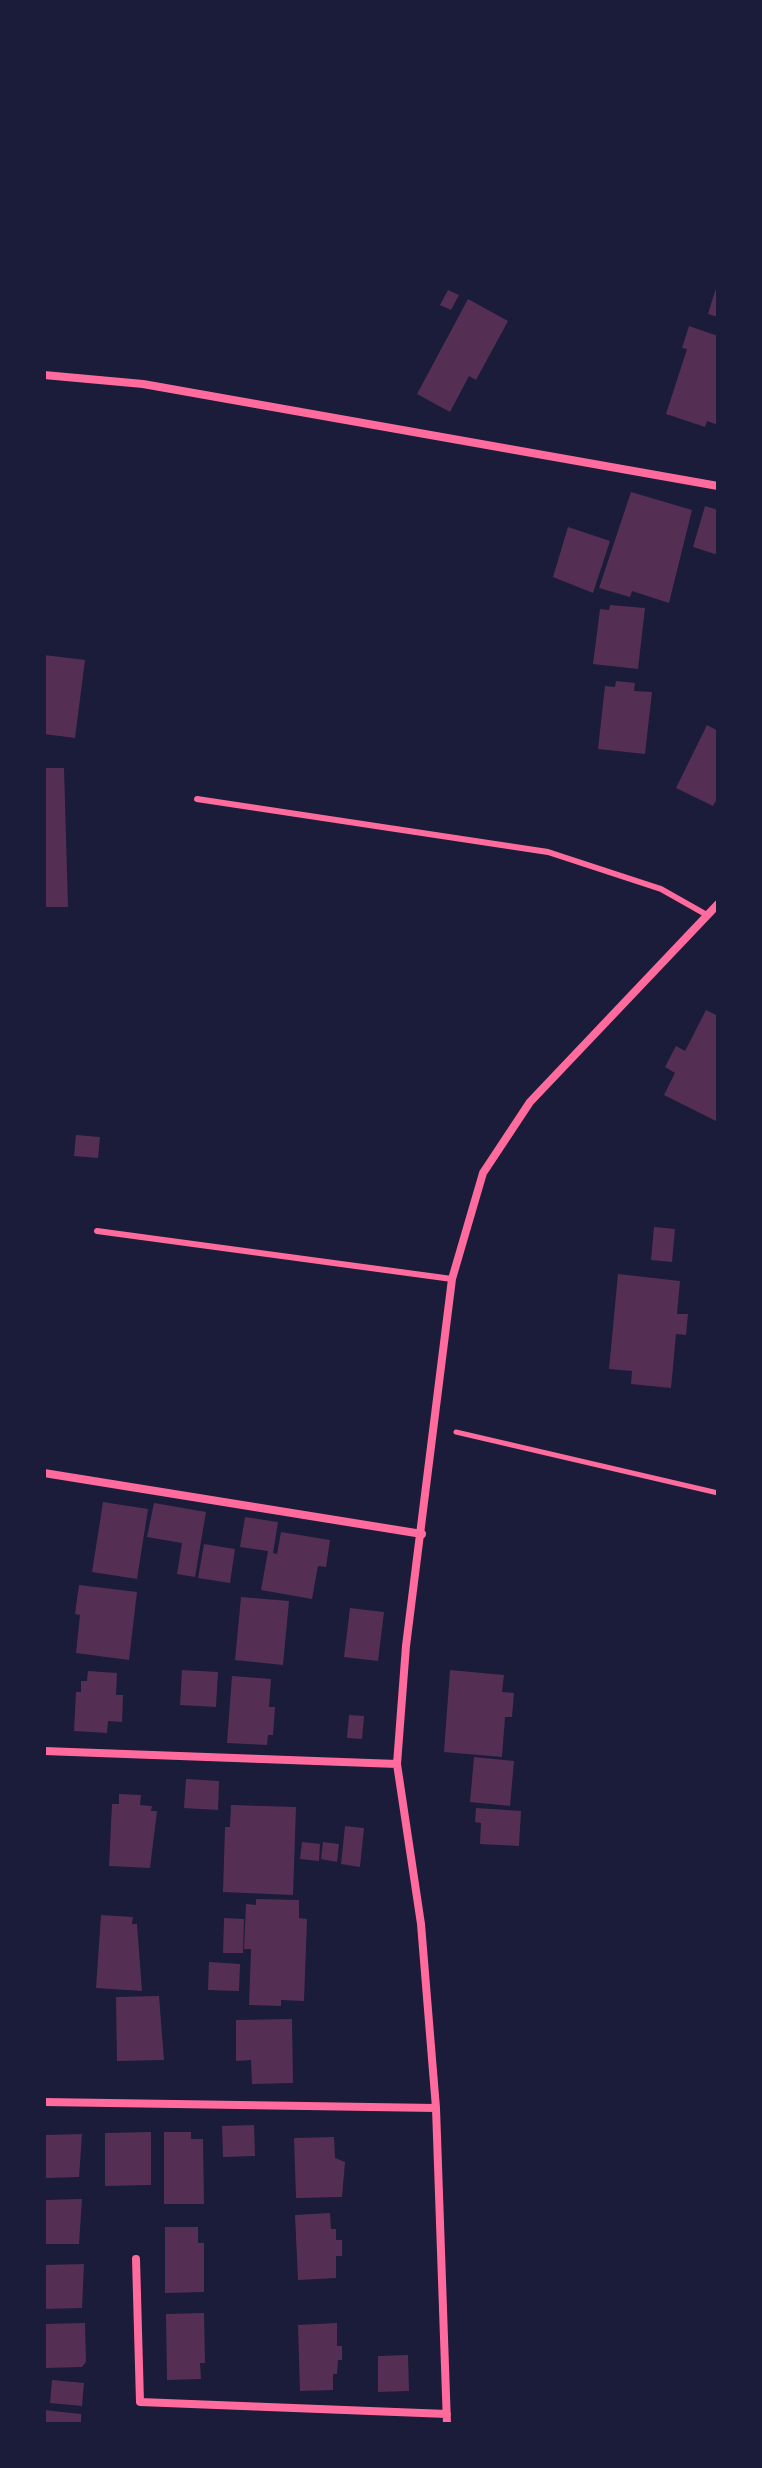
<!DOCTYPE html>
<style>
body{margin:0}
#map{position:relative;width:762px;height:2468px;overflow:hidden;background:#1b1b3a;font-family:"Noto Sans",sans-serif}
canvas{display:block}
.frame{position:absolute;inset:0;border:46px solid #1b1b3a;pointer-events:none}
</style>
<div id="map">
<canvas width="762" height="2468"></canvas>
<div class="frame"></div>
</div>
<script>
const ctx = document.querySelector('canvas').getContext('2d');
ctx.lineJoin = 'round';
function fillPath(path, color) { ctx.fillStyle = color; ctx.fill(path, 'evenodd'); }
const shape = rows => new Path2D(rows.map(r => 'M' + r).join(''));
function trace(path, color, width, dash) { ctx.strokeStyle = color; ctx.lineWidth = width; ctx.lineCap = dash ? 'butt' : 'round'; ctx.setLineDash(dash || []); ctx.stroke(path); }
fillPath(shape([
 [717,285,718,285,718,317,708,314],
 [448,290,459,295,451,310,440,305],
 [468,299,508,321,476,380,469,376,450,412,417,394],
 [689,326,718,336,718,425,707,421,705,427,666,414,687,349,682,348],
 [631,492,692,510,669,603,632,591,630,597,599,588],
 [705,506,718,510,718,555,693,547],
 [568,527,610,541,593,593,553,577],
 [610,605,645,608,638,669,593,664,600,609,609,610],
 [44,655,85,660,75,738,44,734],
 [616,681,635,683,634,691,652,692,645,754,598,749,605,686,615,687],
 [707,725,718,731,718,797,713,806,676,788],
 [44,768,64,768,68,907,44,907],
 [706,1010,718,1016,718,1122,664,1095,675,1073,665,1067,676,1046,685,1051],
 [76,1135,100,1137,98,1158,74,1156],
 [654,1227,675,1229,672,1262,651,1260],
 [618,1274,680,1281,677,1314,688,1314,686,1335,676,1334,671,1388,631,1384,632,1371,609,1369],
 [103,1502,148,1509,137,1579,92,1572],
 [154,1503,206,1512,195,1577,177,1574,182,1543,147,1537],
 [245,1517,278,1522,273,1553,277,1554,281,1532,330,1540,326,1567,318,1566,312,1599,261,1590,268,1551,240,1547],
 [204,1544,235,1549,230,1583,198,1578],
 [79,1585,137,1592,129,1660,76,1653,80,1615,75,1614],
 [241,1597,289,1601,283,1665,235,1660],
 [350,1608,384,1612,378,1661,344,1657],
 [182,1670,218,1672,216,1707,180,1705],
 [450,1670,504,1675,502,1692,514,1693,512,1717,505,1717,502,1757,444,1752],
 [88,1671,117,1673,116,1695,123,1695,122,1722,108,1721,107,1733,74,1731,76,1692,81,1692,81,1681,87,1681],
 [232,1676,271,1679,269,1707,275,1707,273,1735,268,1735,267,1745,227,1743],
 [349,1715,364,1716,362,1739,347,1738],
 [474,1757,514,1761,510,1806,470,1802],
 [186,1779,219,1781,218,1810,184,1808],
 [119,1794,141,1795,140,1805,152,1806,151,1811,157,1811,150,1868,109,1866,112,1804,119,1804],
 [231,1805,296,1807,293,1895,223,1892,225,1827,230,1827],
 [476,1808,521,1811,519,1846,480,1844,481,1823,475,1822],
 [345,1826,364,1828,360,1867,341,1864],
 [302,1842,320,1844,319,1861,300,1859],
 [323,1842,339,1844,337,1862,321,1859],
 [256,1899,299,1900,299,1918,307,1919,304,2001,281,2000,281,2006,249,2005,251,1949,244,1949,246,1904,256,1905],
 [101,1915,133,1917,132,1924,137,1924,142,1991,96,1988],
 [224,1918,244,1919,243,1953,223,1953],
 [209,1962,240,1964,239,1991,208,1990],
 [159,1996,164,2060,117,2061,116,1997],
 [292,2019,293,2083,252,2084,251,2060,236,2061,236,2020],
 [254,2125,255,2156,223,2157,222,2126],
 [151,2132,151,2185,105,2186,105,2133],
 [164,2132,191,2132,191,2139,203,2139,204,2204,164,2204],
 [82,2134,79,2177,44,2178,44,2135],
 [334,2137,335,2158,345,2162,342,2197,296,2198,294,2138],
 [82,2199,79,2244,44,2244,44,2200],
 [330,2213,331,2229,336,2229,336,2240,342,2240,342,2256,336,2256,336,2278,298,2280,295,2215],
 [165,2227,198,2227,198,2243,204,2243,204,2292,165,2293],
 [84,2264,82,2308,44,2309,44,2265],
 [204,2313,205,2363,200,2363,201,2379,167,2380,166,2314],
 [85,2323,86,2362,82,2367,44,2368,44,2324],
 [337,2323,337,2346,342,2346,342,2360,338,2360,337,2374,333,2374,333,2390,300,2391,298,2325],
 [408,2355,409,2391,378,2392,378,2356],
 [52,2380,84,2383,82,2406,50,2403],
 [44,2410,81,2414,81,2424,44,2424]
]), '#542f53');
trace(shape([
 [456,1432,718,1493]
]), '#ff6b9d', 5);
trace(shape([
 [197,799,548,852,661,889,707,915],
 [97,1231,452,1279]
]), '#ff6b9d', 6);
trace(shape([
 [44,375,143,384,718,486],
 [44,1473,422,1534],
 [44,1751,397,1764],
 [44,2102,436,2108],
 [136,2259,140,2402,447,2414],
 [447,2424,436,2108,421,1924,397,1764,406,1646,452,1279,483,1173,530,1102,718,904]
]), '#ff6b9d', 8);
</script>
